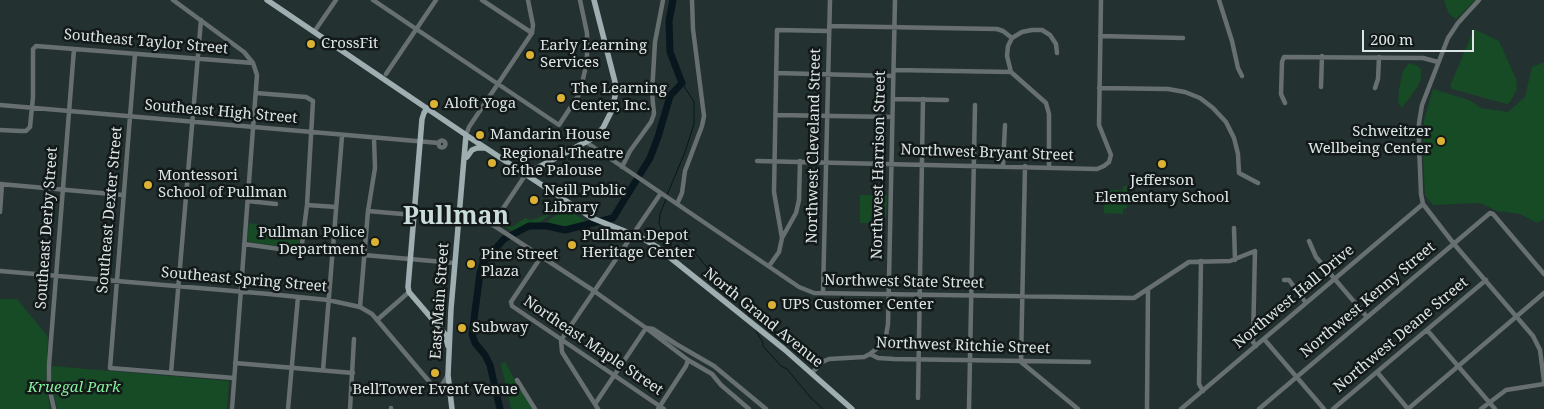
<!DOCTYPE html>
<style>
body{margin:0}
#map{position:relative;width:1544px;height:409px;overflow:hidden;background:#233231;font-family:"Noto Serif",serif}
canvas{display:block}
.scale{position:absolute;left:1362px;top:30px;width:112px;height:22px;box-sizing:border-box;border:2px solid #dde6e5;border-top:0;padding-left:6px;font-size:15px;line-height:18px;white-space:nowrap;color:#dde6e5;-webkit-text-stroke:4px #121918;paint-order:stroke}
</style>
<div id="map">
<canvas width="1544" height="409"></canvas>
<div class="scale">200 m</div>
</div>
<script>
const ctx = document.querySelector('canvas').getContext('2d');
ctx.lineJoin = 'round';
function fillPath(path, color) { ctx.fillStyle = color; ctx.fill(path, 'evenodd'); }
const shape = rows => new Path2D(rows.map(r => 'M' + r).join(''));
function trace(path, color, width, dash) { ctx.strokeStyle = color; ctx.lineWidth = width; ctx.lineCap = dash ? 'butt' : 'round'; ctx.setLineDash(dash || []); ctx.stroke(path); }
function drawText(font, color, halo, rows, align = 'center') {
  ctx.font = font + ' "Noto Serif",serif'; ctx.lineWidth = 5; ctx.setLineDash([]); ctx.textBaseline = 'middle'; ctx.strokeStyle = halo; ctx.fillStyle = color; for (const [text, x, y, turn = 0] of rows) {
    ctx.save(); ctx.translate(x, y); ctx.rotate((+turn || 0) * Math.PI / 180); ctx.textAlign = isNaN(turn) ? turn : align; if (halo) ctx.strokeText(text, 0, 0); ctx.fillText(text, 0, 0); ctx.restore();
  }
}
fillPath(shape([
 [1444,0,1475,0,1456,19,1449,14],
 [1474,29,1499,41,1516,79,1517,89,1510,102,1507,104,1452,89,1450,86],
 [1544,62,1544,219,1537,223,1520,214,1497,211,1483,204,1478,203,1433,205,1425,195,1423,158,1424,120,1433,89,1469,100,1481,108,1508,112,1525,97,1532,67],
 [1409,63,1416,65,1421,69,1421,78,1418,86,1402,108,1398,102,1399,89,1403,71],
 [1123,186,1127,186,1127,208,1123,209,1123,214,1104,213,1104,190,1123,190],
 [860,195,887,195,886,218,871,217,870,223,860,223],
 [556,205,560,207,539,223,529,223,513,232,501,224,503,221,512,227,525,218,530,220,538,218,547,214],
 [566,208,587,222,565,227,545,223],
 [249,223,301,230,299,249,250,242,247,240],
 [0,299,17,299,48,337,46,383,50,409,0,409],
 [505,362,517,384,533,409,511,409,501,364],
 [52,366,229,381,227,409,57,409,52,384]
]), '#164b26');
trace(shape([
 [667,195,685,152,694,124,694,102,682,83],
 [666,199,660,214,659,224,662,230,684,243,692,249,714,276,729,288,746,309,750,318],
 [755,329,763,343,763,346,781,366,787,369,811,398,823,409]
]), '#08161d', 1);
trace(shape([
 [500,409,490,365,485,355,475,343,472,334,480,273,483,263,504,239,529,226,547,226,565,230,613,218,650,158,658,137,670,96,682,83,670,52,669,21,673,0]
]), '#08161d', 7);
trace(shape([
 [173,0,244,52,253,63,257,75,232,409],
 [373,0,559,125,580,93,587,61,587,33,580,0],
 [482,0,532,33],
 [1219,0,1232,41,1238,68,1242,76],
 [1479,0,1458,23,1448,38,1422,105,1419,123,1419,145,1421,194,1423,204,1454,244,1533,336,1540,350,1544,381],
 [829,26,997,29,1003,31,1012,38],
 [314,32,336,0],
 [1100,36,1183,38],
 [135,54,110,368,234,378],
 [894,70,1011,72],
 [776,73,893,76],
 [386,74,436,0],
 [1321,87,1322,56],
 [1099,88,1168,89,1185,92,1200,98,1213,108,1226,122,1234,138,1238,154,1239,173,1258,183],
 [1375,88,1378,79,1379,57],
 [893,99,947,100],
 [1285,103,1281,94,1282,62,1284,57,1423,58,1438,62],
 [0,105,439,143],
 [776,115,892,117],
 [0,130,21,131,26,131,30,127,33,97,33,49,36,46,253,63],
 [466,135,469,127,532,33,533,25,528,0],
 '438.5 144a3.5 3.5 0 1 1 7 0a3.5 3.5 0 1 1-7 0Z',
 [586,142,799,287,814,293,1134,298,1189,262,1230,261,1255,251,1253,342,1256,346],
 [757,161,1097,169,1104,166,1109,162,1111,155,1099,125,1101,0],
 [1003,166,1005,125],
 [1025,166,1021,362,1078,409],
 [622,167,630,151,651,122,654,114,652,93,655,42,663,0],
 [1049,167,1049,114,1046,103,1011,72,1007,56,1008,46,1012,38,1022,32,1032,30,1042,30,1050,35,1056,44,1057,53],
 [0,184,123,195],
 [248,201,276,204],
 [677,204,682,193,685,171,702,126,704,116,693,29,692,0],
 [307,205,336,207],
 [368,211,483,221,490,223,594,291,646,328,688,360,712,374,721,385,749,409],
 [0,212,2,184],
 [492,225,526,174],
 [1234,228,1235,260],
 [782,238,796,213,799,200,800,161],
 [1309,241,1316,257,1367,317],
 [244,244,301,252,307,205,313,101,306,97,256,93],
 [364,255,455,263],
 [541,257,511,302,512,306,664,409],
 [1201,261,1199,384,1203,391],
 [769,266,779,252,782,238,774,192,777,30,829,31],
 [0,271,269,294,328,300,360,307,372,314,433,386,441,390,449,391],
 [1284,280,1289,280,1306,303],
 [823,293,830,0],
 [360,307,368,211,375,168,374,138],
 [377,320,409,292],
 [647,328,653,329,676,344,714,366,766,409],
 [1427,330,1495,409],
 [1264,339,1324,409],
 [870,354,881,345,886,336,888,324,895,0],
 [235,363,353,373],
 [323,370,342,136],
 [1377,372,1408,409],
 [171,373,201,20],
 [812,373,822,362,829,359,864,357,870,354,878,358,894,359,1089,362],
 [517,380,535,409],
 [437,388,442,385,448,375],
 [918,398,923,99],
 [595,404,646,328],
 [391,408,391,409],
 [54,409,49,386,49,365,74,49],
 [288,409,298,297],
 [350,409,354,339],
 [598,409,562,352,561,340,661,193],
 [658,409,686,366,688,360],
 [969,409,975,105],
 [1147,409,1148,289],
 [1181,409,1423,204],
 [1259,409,1490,213,1493,214,1544,274],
 [1333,409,1486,280],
 [1408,409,1544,293],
 [1481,409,1506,390,1544,384]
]), '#676f70', 4.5);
trace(shape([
 [267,0,472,139,592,218,642,238,657,247,784,349,852,409],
 [427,108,424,113,422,119,408,287,409,292,445,334,448,346],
 [467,157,472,150,477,148,485,148],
 [526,174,593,138,603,128,612,110,615,96,615,82,594,0],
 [452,409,448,375,451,309,466,135]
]), '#9faeb0', 5.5);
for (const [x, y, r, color] of [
 [311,44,5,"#dbb233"],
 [530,55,5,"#dbb233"],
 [561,98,5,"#dbb233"],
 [434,104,5,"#dbb233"],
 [480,135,5,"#dbb233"],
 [1441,141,5,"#dbb233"],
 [492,163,5,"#dbb233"],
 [1162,164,5,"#dbb233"],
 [148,185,5,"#dbb233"],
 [534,200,5,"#dbb233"],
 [375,242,5,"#dbb233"],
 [572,245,5,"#dbb233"],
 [471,264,5,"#dbb233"],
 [772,305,5,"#dbb233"],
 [462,328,5,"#dbb233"],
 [435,373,5,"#dbb233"]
]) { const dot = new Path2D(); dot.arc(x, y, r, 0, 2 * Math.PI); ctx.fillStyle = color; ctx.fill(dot); trace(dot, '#121918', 2); }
drawText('15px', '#dde6e5', '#121918', [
 ["Southeast Taylor Street",146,42,5],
 ["Southeast High Street",221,112,5],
 ["Northwest Cleveland Street",814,146,-89],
 ["Northwest Bryant Street",987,153,2],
 ["Northwest Harrison Street",879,165,-89],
 ["Southeast Dexter Street",110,210,-85],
 ["Southeast Derby Street",47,228,-86],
 ["Southeast Spring Street",244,280,5],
 ["Northwest State Street",904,282,1],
 ["Northwest Hall Drive",1294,297,-40],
 ["Northwest Kenny Street",1368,300,-40],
 ["East Main Street",440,301,-86],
 ["North Grand Avenue",763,318,39],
 ["Northwest Deane Street",1401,335,-40],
 ["Northeast Maple Street",593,346,34],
 ["Northwest Ritchie Street",963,346,2]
]);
drawText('15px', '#dde6e5', '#121918', [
 ["CrossFit",321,44],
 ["Early Learning",540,46],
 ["Services",540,63],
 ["The Learning",571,89],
 ["Center, Inc.",571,106],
 ["Aloft Yoga",444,104],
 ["Schweitzer",1431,132,"right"],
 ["Wellbeing Center",1431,149,"right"],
 ["Mandarin House",490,135],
 ["Regional Theatre",502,154],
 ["of the Palouse",502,171],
 ["Montessori",158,176],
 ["School of Pullman",158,193],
 ["Jefferson",1162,181,"center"],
 ["Elementary School",1162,198,"center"],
 ["Neill Public",544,191],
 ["Library",544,208],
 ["Pullman Police",365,233,"right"],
 ["Department",365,250,"right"],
 ["Pullman Depot",582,236],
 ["Heritage Center",582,253],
 ["Pine Street",481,255],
 ["Plaza",481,272],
 ["UPS Customer Center",782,305],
 ["Subway",472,328],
 ["BellTower Event Venue",435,390,"center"]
], 'left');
drawText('italic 15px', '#87f09f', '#121918', [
 ["Kruegal Park",74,388]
]);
drawText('bold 25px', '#c9dcda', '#121918', [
 ["Pullman",456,217]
]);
</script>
